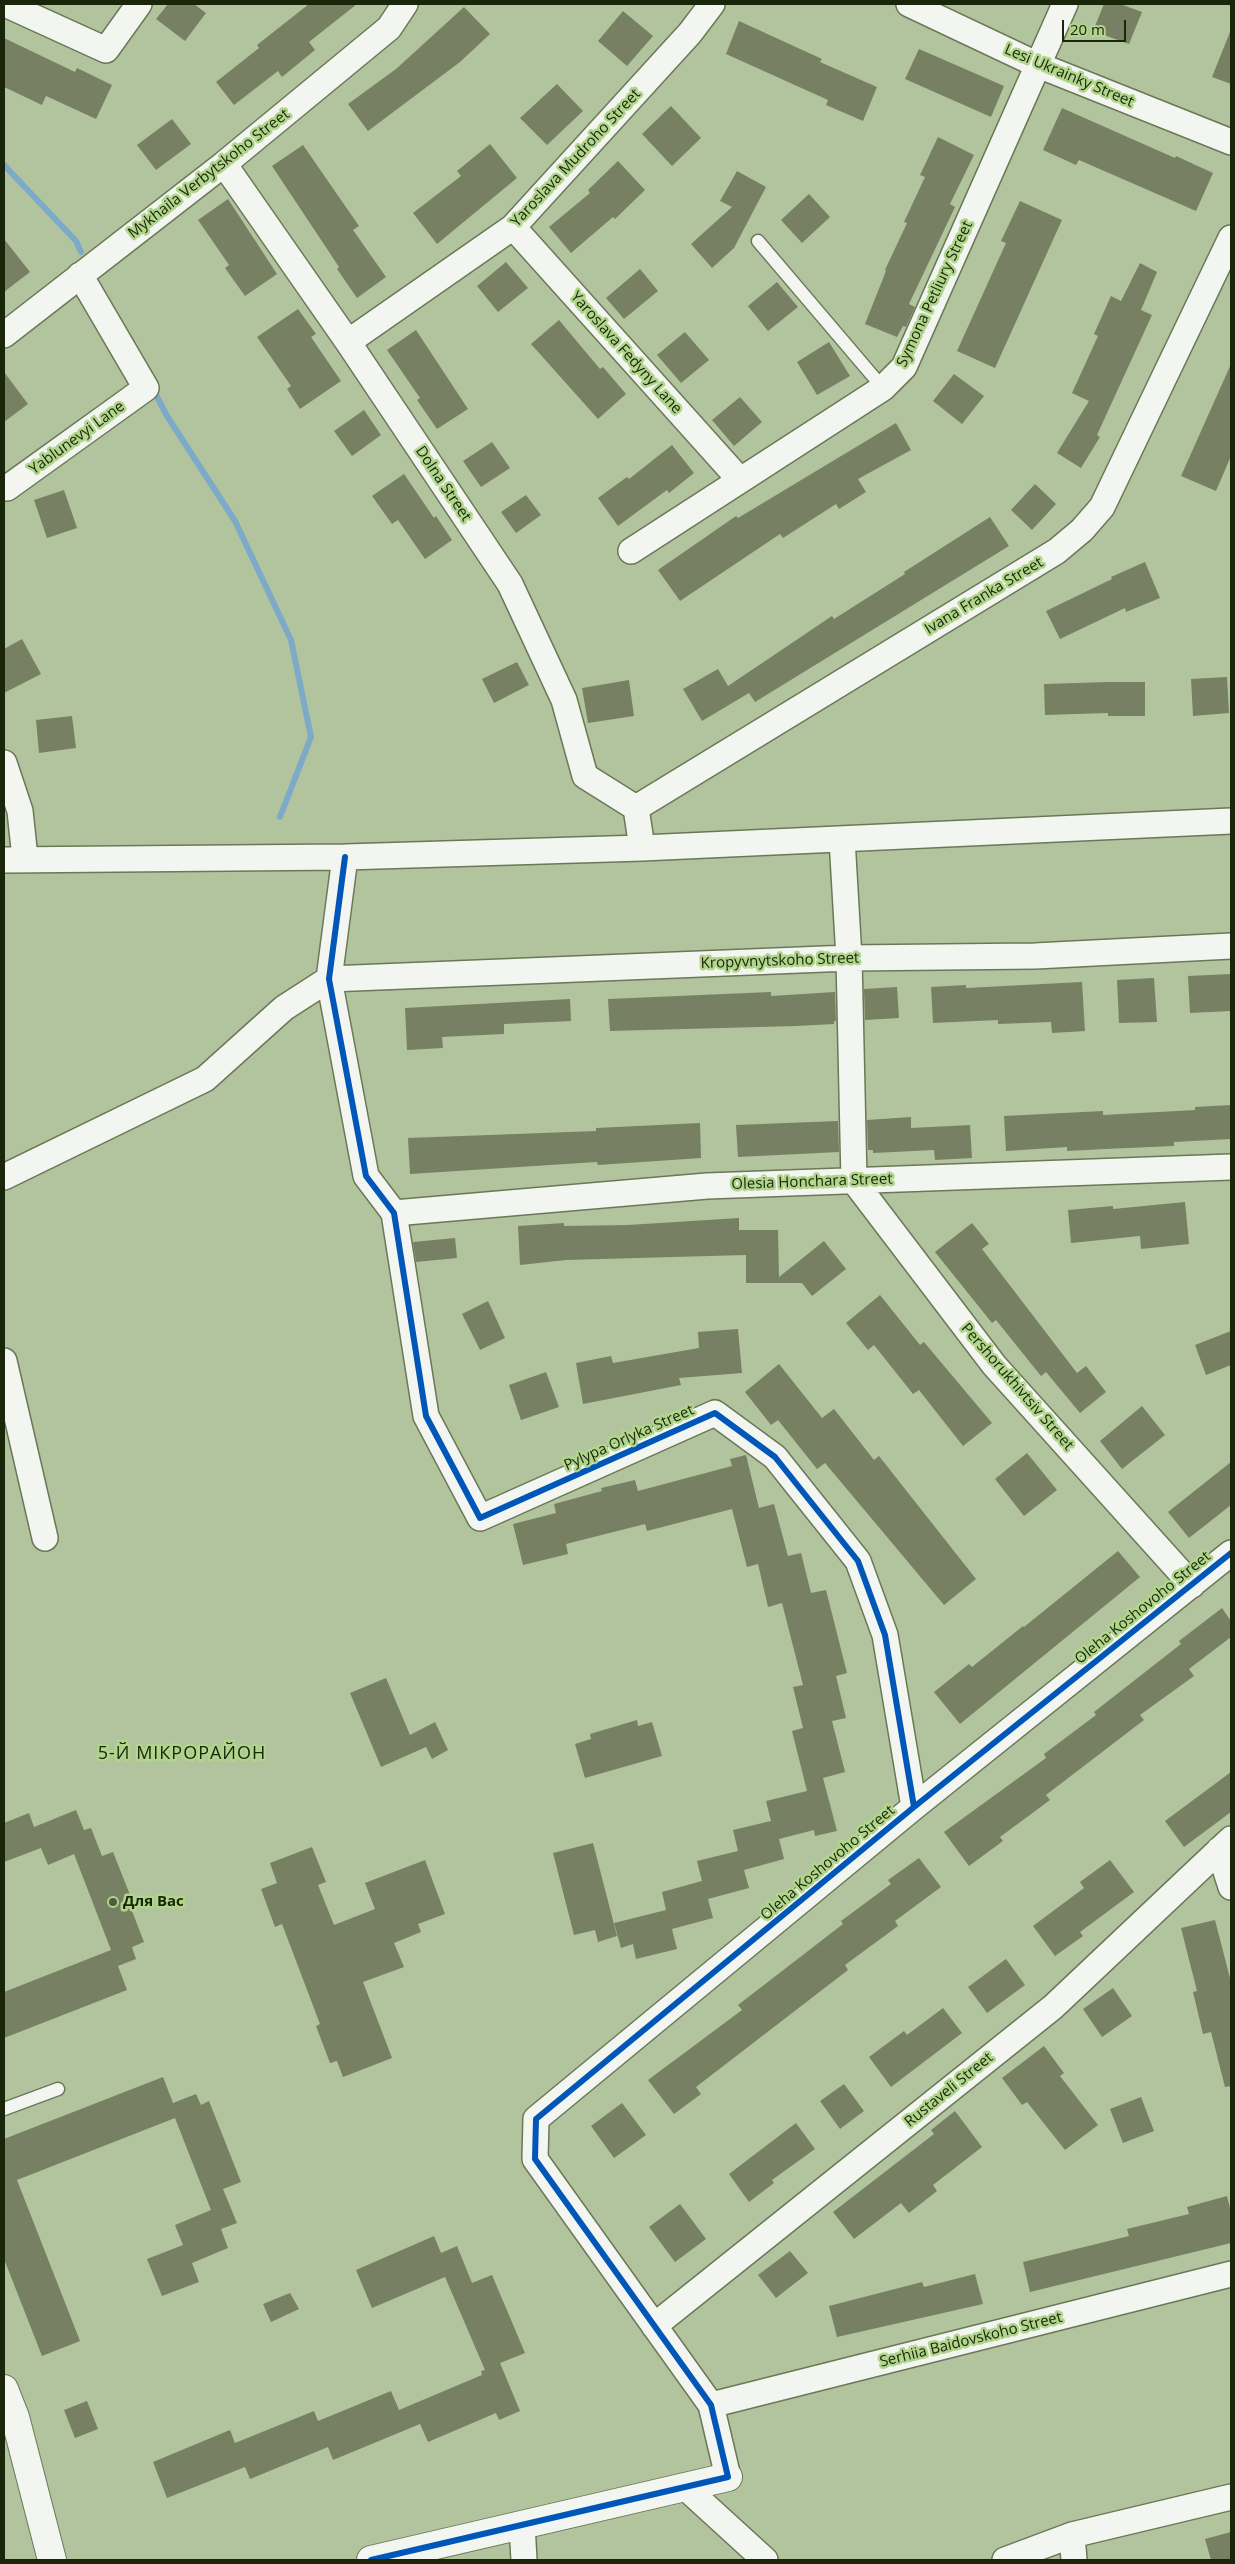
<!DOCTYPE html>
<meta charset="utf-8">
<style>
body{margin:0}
#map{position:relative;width:1235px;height:2564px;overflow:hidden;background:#b1c49d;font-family:"Open Sans",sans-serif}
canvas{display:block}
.frame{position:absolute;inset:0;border:5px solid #192609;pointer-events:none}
.scale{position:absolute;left:1062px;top:20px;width:64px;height:22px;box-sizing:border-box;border:2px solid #192609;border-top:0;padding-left:6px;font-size:15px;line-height:18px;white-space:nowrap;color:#192609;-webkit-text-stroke:4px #b1d58c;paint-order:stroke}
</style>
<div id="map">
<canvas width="1235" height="2564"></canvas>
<div class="frame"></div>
<div class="scale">20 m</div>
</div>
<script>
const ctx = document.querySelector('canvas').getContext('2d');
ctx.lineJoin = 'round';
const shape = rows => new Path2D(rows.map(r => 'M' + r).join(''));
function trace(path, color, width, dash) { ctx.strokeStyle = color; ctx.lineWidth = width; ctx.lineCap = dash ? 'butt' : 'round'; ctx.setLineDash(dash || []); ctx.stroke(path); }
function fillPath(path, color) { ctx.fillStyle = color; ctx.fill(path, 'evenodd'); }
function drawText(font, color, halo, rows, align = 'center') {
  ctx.font = font + ' "Open Sans",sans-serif'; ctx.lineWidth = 5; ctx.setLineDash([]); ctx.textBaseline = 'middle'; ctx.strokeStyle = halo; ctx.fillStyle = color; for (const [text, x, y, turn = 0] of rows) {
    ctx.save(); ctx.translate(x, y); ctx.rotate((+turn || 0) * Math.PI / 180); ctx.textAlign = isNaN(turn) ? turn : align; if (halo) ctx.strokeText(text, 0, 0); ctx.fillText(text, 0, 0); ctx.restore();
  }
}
trace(shape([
 [4,165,76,241,81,252],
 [153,389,167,416,235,521,291,640,311,737,280,817]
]), '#7caac8', 6);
fillPath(shape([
 [168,4,194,4,206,13,185,41,156,19],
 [309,4,357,4,309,42,315,50,282,77,278,71,234,105,216,82,259,48,257,45],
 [1104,4,1120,4,1142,12,1129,44,1093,31],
 [464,7,490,34,460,62,368,131,348,104,396,69],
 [623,11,653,36,627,66,598,41],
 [739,21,822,59,820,62,877,87,863,121,826,105,828,100,726,54],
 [1230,32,1231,32,1231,84,1212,77],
 [4,38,75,72,77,68,112,85,96,119,46,96,42,105,4,87],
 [919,49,1004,86,991,117,905,79],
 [557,84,583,111,547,145,520,118],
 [671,106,701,138,672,166,642,134],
 [1062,108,1175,158,1176,156,1213,173,1196,211,1079,160,1076,165,1043,150],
 [172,119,191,144,156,170,137,145],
 [938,137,974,155,950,204,955,207,909,304,915,307,906,327,903,326,897,337,865,324,886,271,885,270,907,223,904,222,925,177,920,175],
 [490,144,517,178,437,244,413,213,461,176,457,171],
 [303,145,359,226,353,230,386,277,357,298,337,269,339,267,272,166],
 [618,161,645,190,615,219,613,217,571,253,549,227,590,193,588,190],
 [737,171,766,187,734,248,712,268,691,244,732,207,720,201],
 [809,194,830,217,802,243,781,220],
 [228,199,277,274,245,296,225,268,229,265,198,220],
 [1020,201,1062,220,995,368,957,351,1006,243,1001,241],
 [4,239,30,272,4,292],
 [506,262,528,288,498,312,477,286],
 [1140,263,1157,272,1141,310,1152,315,1097,435,1100,437,1081,468,1057,453,1089,401,1072,393,1098,336,1094,334,1111,296,1121,301],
 [640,269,658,291,624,319,606,298],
 [777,282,798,307,768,331,748,306],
 [298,309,316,334,311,337,341,381,300,409,287,389,291,386,257,337],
 [559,320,600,369,603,367,626,394,598,419,531,344],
 [416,330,468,409,437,429,417,400,420,398,387,350],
 [685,332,709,360,681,383,657,355],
 [829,342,850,376,817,395,797,362],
 [1231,364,1231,456,1216,491,1181,476],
 [4,372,28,404,4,422],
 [954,374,984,396,962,424,933,401],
 [740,397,762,422,734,446,712,420],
 [364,410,381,435,352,456,334,431],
 [896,423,911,450,858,479,866,492,839,509,836,504,783,538,780,534,680,601,658,570,736,516,738,518],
 [492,442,510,468,481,487,463,461],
 [672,445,694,473,669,493,667,490,618,526,598,498,627,477,629,479],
 [404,474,434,518,436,516,452,540,425,559,398,520,392,524,372,496],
 [1035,484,1056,504,1032,530,1011,510],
 [64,490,77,528,47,538,34,500],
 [526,495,541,515,516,533,501,512],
 [990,517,1009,546,755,702,749,693,702,721,683,689,718,669,728,686,832,616,834,619,905,574,904,572],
 [1145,562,1160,598,1126,612,1125,608,1060,639,1046,611,1112,579,1111,577],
 [22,639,41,674,4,693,4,649],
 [517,662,529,685,494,703,482,679],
 [1227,677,1229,713,1193,716,1191,679],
 [629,680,634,716,588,723,582,688],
 [1108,682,1145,682,1145,716,1108,716,1108,713,1045,715,1044,684],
 [72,716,76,748,39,753,36,720],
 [1231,974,1231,1011,1190,1013,1188,976],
 [1154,978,1157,1022,1119,1023,1117,980],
 [1082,982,1085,1031,1052,1033,1051,1022,998,1024,998,1020,933,1023,931,987,966,985,966,988],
 [897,987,899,1018,865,1020,864,989],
 [771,992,771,996,835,992,836,1021,834,1021,834,1024,797,1026,610,1031,608,999],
 [570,999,571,1021,504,1024,504,1034,442,1037,443,1048,407,1050,405,1008],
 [1231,1105,1231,1139,1174,1142,1174,1146,1105,1149,1067,1151,1067,1147,1006,1151,1004,1116,1103,1111,1103,1115,1195,1110,1195,1107],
 [911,1117,911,1128,970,1125,972,1158,935,1160,934,1150,873,1153,873,1150,868,1150,867,1120],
 [838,1121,839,1152,738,1157,736,1125],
 [700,1123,701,1158,598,1165,597,1162,410,1174,408,1138,596,1131,596,1128],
 [1185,1202,1189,1244,1141,1249,1140,1236,1071,1243,1068,1210,1113,1206,1113,1209],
 [739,1218,739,1230,778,1230,779,1277,824,1241,846,1269,812,1296,802,1283,746,1283,746,1255,566,1260,520,1265,518,1226,564,1223,564,1226,628,1225],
 [972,1223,989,1244,982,1249,1077,1373,1086,1366,1106,1392,1080,1413,1046,1372,1041,1376,996,1320,992,1323,935,1252],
 [455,1238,457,1258,416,1262,413,1242],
 [880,1295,920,1345,924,1342,992,1423,963,1446,919,1390,913,1394,874,1345,868,1350,846,1323],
 [488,1301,505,1338,480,1350,462,1314],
 [738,1329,742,1373,679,1378,681,1385,583,1404,576,1363,611,1356,613,1363,699,1348,698,1332],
 [1231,1331,1231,1365,1206,1375,1195,1345],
 [779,1364,822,1418,834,1409,874,1460,879,1456,976,1579,944,1605,825,1463,817,1469,778,1420,771,1425,745,1392],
 [546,1372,559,1407,521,1420,509,1385],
 [1142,1406,1165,1435,1122,1469,1100,1441],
 [1027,1453,1057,1490,1024,1516,995,1479],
 [746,1455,759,1508,774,1504,788,1556,801,1553,811,1593,826,1590,847,1673,836,1676,846,1718,832,1721,845,1772,823,1778,837,1831,815,1836,814,1830,779,1839,784,1859,744,1870,749,1888,708,1899,713,1918,672,1929,677,1949,636,1959,633,1944,621,1948,614,1923,666,1910,662,1892,702,1881,697,1861,738,1851,733,1830,771,1821,766,1801,807,1791,792,1731,803,1728,793,1687,803,1685,782,1603,768,1607,758,1564,747,1567,732,1509,647,1531,645,1524,566,1544,568,1554,523,1565,513,1524,556,1513,554,1504,602,1491,601,1488,635,1480,638,1491,732,1466,730,1459],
 [1231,1462,1231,1505,1189,1538,1168,1512],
 [1118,1551,1140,1577,960,1724,934,1692,969,1664,972,1667,1023,1626,1024,1627],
 [1222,1608,1231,1621,1231,1637,1189,1669,1194,1676,1140,1715,1144,1720,1046,1795,1050,1800,1000,1837,1003,1841,969,1866,944,1832,1046,1758,1044,1754,1096,1715,1094,1712,1181,1644,1179,1641],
 [386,1678,410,1735,435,1722,448,1750,432,1759,426,1747,381,1767,350,1693],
 [637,1720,638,1726,652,1722,662,1756,585,1778,575,1744,591,1739,590,1734],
 [1231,1772,1231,1812,1184,1847,1165,1821],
 [76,1810,84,1830,91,1828,102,1856,113,1852,136,1910,132,1911,144,1942,132,1947,136,1959,118,1966,127,1990,4,2038,4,1992,111,1950,74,1854,48,1865,41,1848,4,1862,4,1823,29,1813,34,1827],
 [593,1843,617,1936,598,1942,595,1930,574,1935,553,1853],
 [312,1847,326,1882,318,1885,334,1925,375,1909,365,1883,425,1860,445,1914,418,1924,421,1932,394,1943,404,1967,363,1982,392,2058,343,2077,337,2061,330,2063,316,2026,320,2024,282,1924,275,1927,261,1889,277,1883,270,1863],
 [919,1858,941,1887,895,1921,898,1926,845,1965,848,1970,696,2087,701,2094,674,2114,648,2080,742,2010,738,2005,843,1924,841,1921,891,1884,888,1880],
 [1110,1860,1134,1892,1080,1932,1083,1936,1055,1956,1033,1926,1084,1888,1080,1882],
 [1215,1920,1231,1982,1231,2086,1225,2087,1211,2032,1203,2034,1193,1992,1197,1991,1181,1928],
 [1006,1959,1025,1985,987,2013,968,1987],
 [1113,1988,1132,2016,1102,2037,1083,2009],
 [943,2008,962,2033,891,2087,869,2057,904,2031,907,2035],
 [1044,2046,1064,2073,1060,2076,1098,2125,1065,2150,1027,2102,1022,2105,1002,2078],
 [163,2077,173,2103,196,2094,201,2105,209,2101,241,2182,223,2189,237,2223,221,2229,228,2248,192,2263,199,2282,162,2296,147,2259,183,2245,175,2225,211,2210,175,2118,17,2180,80,2341,42,2356,4,2259,4,2139],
 [844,2084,864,2111,840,2129,820,2101],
 [1141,2097,1154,2131,1123,2143,1110,2109],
 [622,2103,646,2135,614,2158,591,2126],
 [955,2111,982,2147,933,2185,937,2191,909,2213,901,2203,854,2239,833,2212,934,2134,931,2130],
 [796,2123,815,2149,772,2180,774,2183,749,2202,729,2174],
 [1227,2196,1231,2212,1231,2243,1030,2292,1023,2262,1129,2236,1127,2229,1189,2214,1187,2207],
 [680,2204,706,2239,675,2262,649,2227],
 [434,2236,441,2253,457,2246,472,2283,492,2275,525,2353,500,2363,520,2411,499,2420,496,2413,428,2442,420,2424,333,2460,328,2447,250,2479,245,2467,167,2498,153,2462,230,2430,235,2443,314,2411,318,2421,391,2391,399,2410,482,2375,481,2371,485,2370,445,2277,372,2308,356,2270],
 [790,2251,808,2273,776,2298,758,2275],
 [975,2274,983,2304,837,2337,829,2306,922,2282,924,2287],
 [290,2293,299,2309,271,2322,263,2304],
 [87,2401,98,2429,75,2438,64,2410],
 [1231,2532,1231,2560,1211,2560,1205,2539]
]), '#778062');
const lane = shape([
 [758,241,883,388],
 [4,2109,58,2089]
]);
const street = shape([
 [5,4,106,50,139,4],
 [909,4,1038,65,1231,142],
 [224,164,348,342,510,584,564,700,585,776,636,808],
 [513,227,740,480],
 [4,335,224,164,389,28,405,4],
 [348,342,513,227,690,33,712,4],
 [7,488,146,388,80,275],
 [631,551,883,388,904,367,1065,4],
 [4,763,20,811,25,858],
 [842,839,849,958,854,1181,994,1365,1192,1585],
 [642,848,636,808,1057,551,1082,530,1102,507,1231,238],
 [345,857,329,979,366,1176,394,1213,426,1416,480,1518,715,1413,775,1457,858,1561,885,1635,914,1807],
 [4,860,345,857,642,848,1231,821],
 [4,1177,205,1079,284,1008,329,979,849,958,1035,956,1231,946],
 [394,1213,707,1186,1231,1167],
 [4,1361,45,1538],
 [1219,1850,1231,1887],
 [654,2326,1053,2007,1231,1839],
 [711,2405,1231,2274],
 [728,2477,711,2405,535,2159,536,2119,914,1807,1231,1553],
 [685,2487,765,2560],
 [522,2525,524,2560],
 [1072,2535,1074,2560],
 [1005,2560,1072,2535,1231,2497]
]);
const secondary = shape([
 [4,2389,15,2417,52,2560],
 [371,2560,728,2477]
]);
trace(lane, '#6a7857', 15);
trace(street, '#6a7857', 28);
trace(secondary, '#6a7857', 30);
trace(lane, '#f3f6f0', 12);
trace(street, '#f3f6f0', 25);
trace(secondary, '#f3f6f0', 28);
trace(shape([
 [345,857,329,979,366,1176,394,1213,426,1416,480,1518,715,1413,775,1457,858,1561,885,1635,914,1807],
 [371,2560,728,2477,711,2405,535,2159,536,2119,914,1807,1231,1553]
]), '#0057b8', 6);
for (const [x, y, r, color] of [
 [113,1902,5,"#4e5d3d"]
]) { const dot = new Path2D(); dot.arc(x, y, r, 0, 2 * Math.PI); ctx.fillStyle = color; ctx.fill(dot); trace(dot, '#b1d58c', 2); }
drawText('15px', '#192609', '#b1d58c', [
 ["Lesi Ukrainky Street",1069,76,23],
 ["Yaroslava Mudroho Street",576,158,-47],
 ["Mykhaila Verbytskoho Street",209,174,-38],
 ["Symona Petliury Street",935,294,-65],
 ["Yaroslava Fedyny Lane",626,353,48],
 ["Yablunevyi Lane",77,438,-36],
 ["Dolna Street",443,484,56],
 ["Ivana Franka Street",984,596,-31],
 ["Kropyvnytskoho Street",780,961,-2],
 ["Olesia Honchara Street",812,1182,-2],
 ["Pershorukhivtsiv Street",1017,1387,49],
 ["Pylypa Orlyka Street",629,1438,-24],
 ["Oleha Koshovoho Street",1143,1608,-39],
 ["Oleha Koshovoho Street",828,1863,-40],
 ["Rustaveli Street",949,2090,-39],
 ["Serhiia Baidovskoho Street",971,2340,-14]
]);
drawText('bold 15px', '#192609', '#b1d58c', [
 ["Для Вас",123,1902]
], 'left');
ctx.letterSpacing = '1px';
drawText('18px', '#192609', '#b1d58c', [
 ["5-Й МІКРОРАЙОН",182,1754]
]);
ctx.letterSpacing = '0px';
</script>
